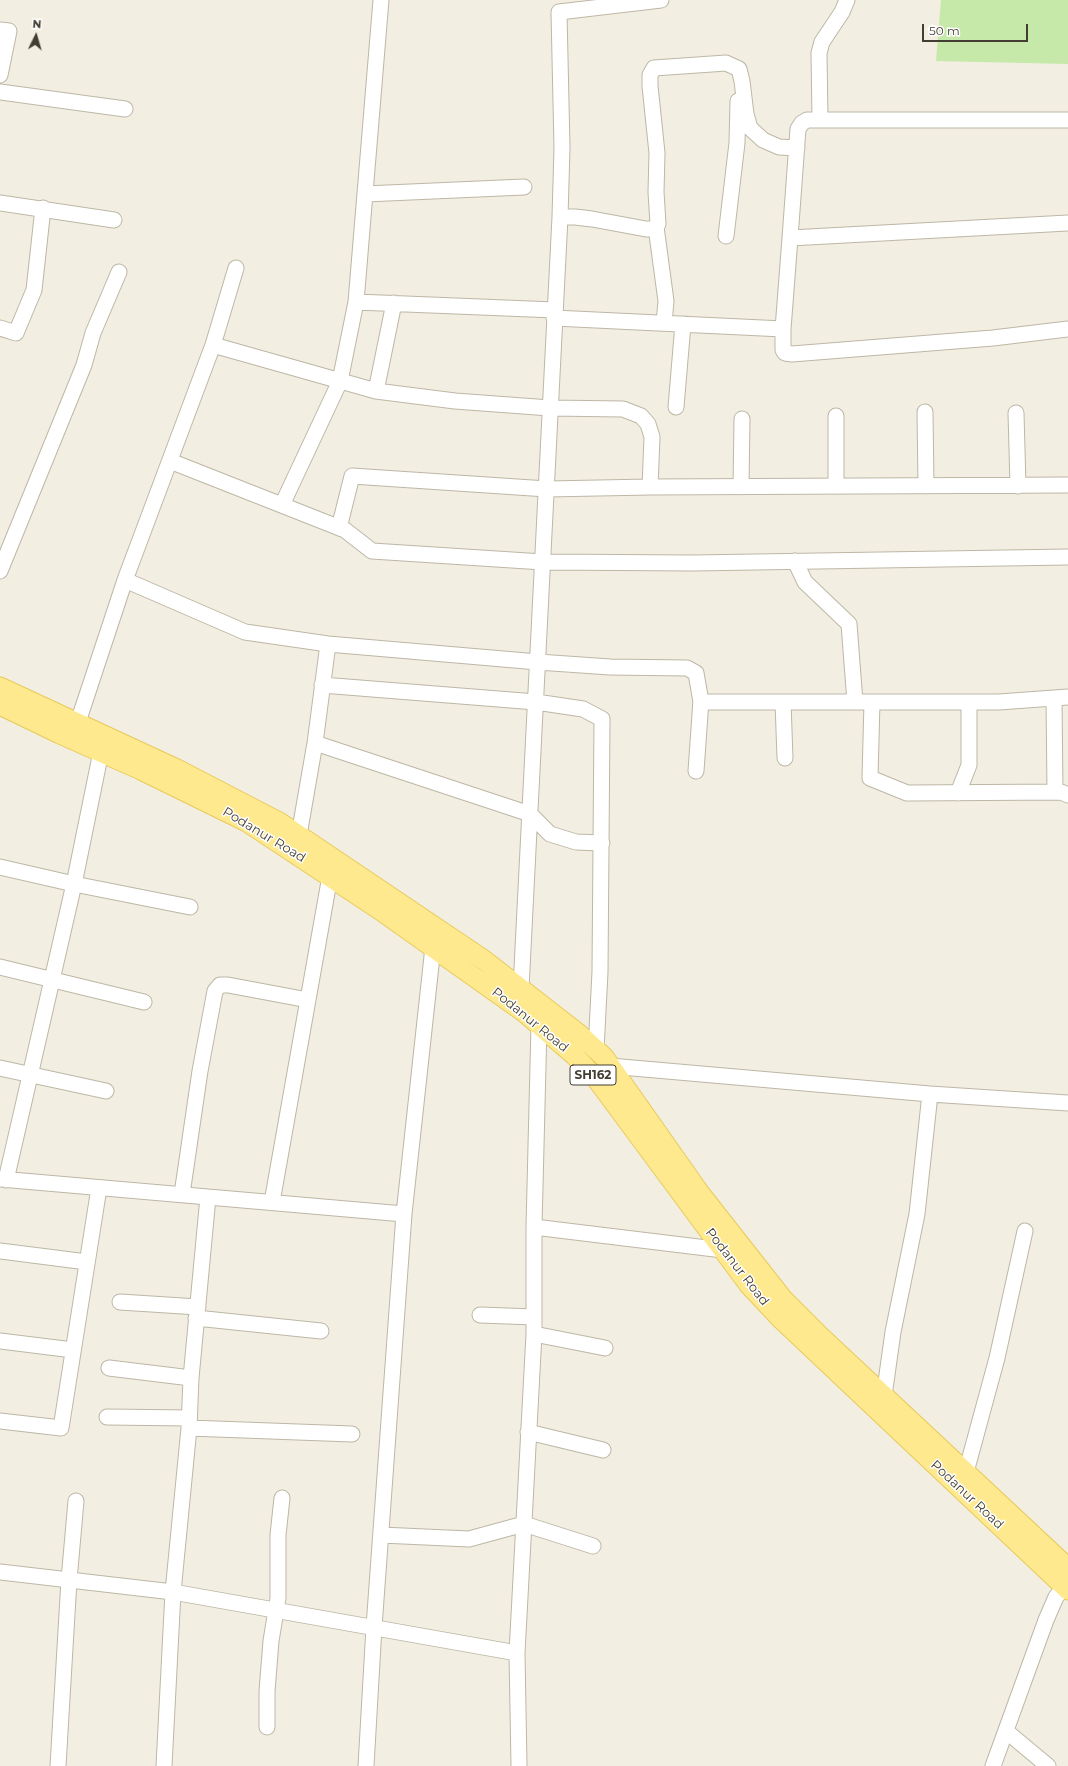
<!DOCTYPE html>
<style>
body{margin:0}
#map{position:relative;width:1068px;height:1766px;overflow:hidden;background:#f2eee2;font-family:Montserrat,sans-serif}
canvas{display:block}
.north{position:absolute;left:16px;top:16px;width:40px;height:40px;-webkit-text-stroke:3px #fff;paint-order:stroke;rotate:5deg;font-size:11px;font-weight:700;line-height:16px;text-align:center;color:#433e33}
.north::after{content:'';display:block;margin:auto;width:14px;height:18px;background:#433e33;clip-path:polygon(50% 0,100% 100%,50% 72%,0 100%)}
.scale{position:absolute;left:922px;top:24px;width:106px;height:18px;box-sizing:border-box;border:2px solid #433e33;border-top:0;padding-left:5px;font-size:12px;line-height:14px;white-space:nowrap;color:#433e33;-webkit-text-stroke:3px #fff;paint-order:stroke}
</style>
<div id="map">
<canvas width="1068" height="1766"></canvas>
<div class="north">N</div>
<div class="scale">50 m</div>
</div>
<script>
const ctx = document.querySelector('canvas').getContext('2d');
ctx.lineJoin = 'round';
function fillPath(path, color) { ctx.fillStyle = color; ctx.fill(path, 'evenodd'); }
const shape = rows => new Path2D(rows.map(r => 'M' + r).join(''));
function trace(path, color, width, dash) { ctx.strokeStyle = color; ctx.lineWidth = width; ctx.lineCap = dash ? 'butt' : 'round'; ctx.setLineDash(dash || []); ctx.stroke(path); }
function drawText(font, color, halo, rows, align = 'center') {
  ctx.font = font + ' Montserrat,sans-serif'; ctx.lineWidth = 3; ctx.setLineDash([]); ctx.textBaseline = 'middle'; ctx.strokeStyle = halo; ctx.fillStyle = color; for (const [text, x, y, turn = 0] of rows) {
    ctx.save(); ctx.translate(x, y); ctx.rotate((+turn || 0) * Math.PI / 180); ctx.textAlign = isNaN(turn) ? turn : align; if (halo) ctx.strokeText(text, 0, 0); ctx.fillText(text, 0, 0); ctx.restore();
  }
}
fillPath(shape([
 [941,0,1068,0,1068,64,936,61]
]), '#c6e8a9');
const minor = shape([
 [381,0,356,302,555,310],
 [0,30,9,31,0,75],
 [0,92,125,109],
 [820,120,819,53,822,42,842,12,847,0],
 [365,194,524,187],
 [0,203,114,220],
 [560,217,575,217,592,219,646,229,653,229,656,227,658,224,656,192,657,153,650,86,650,75,654,68,726,63,739,69,742,81,746,114,750,128,763,140,779,147,797,148],
 [656,227,666,301,664,323],
 [726,236,737,143,738,101],
 [790,238,798,129,802,123,807,120,1068,120],
 [554,318,783,329,790,238,1068,223],
 [0,328,16,333,34,290,43,208],
 [783,329,783,350,785,353,792,354,993,338,1068,329],
 [213,345,236,268],
 [376,391,394,303],
 [676,407,683,324],
 [925,412,926,486],
 [1016,413,1018,486],
 [836,416,836,486],
 [170,461,345,530,372,551,543,562,693,563,1068,557],
 [741,487,742,419],
 [282,505,340,381,356,302],
 [339,528,352,476,547,489,650,487,1068,485],
 [795,561,805,582,849,624,855,702],
 [0,571,84,365,93,333,119,272],
 [125,580,245,632,328,644,538,662,610,667,687,668,696,673,701,702,999,702,1068,697],
 [322,685,536,702,583,709,602,719,600,972,596,1050],
 [1054,698,1055,792],
 [783,702,785,758],
 [872,702,870,778,907,793,1061,792,1068,795],
 [72,732,81,713,125,580,213,345,376,391,455,401,550,408,623,409,641,416,648,424,652,437,650,487],
 [315,743,530,814,550,834,576,842,602,843],
 [696,771,701,700],
 [958,793,969,765,969,702],
 [299,835,315,743,328,644],
 [0,867,74,884,190,907],
 [0,967,144,1002],
 [516,995,521,988,560,217,562,148,559,12,661,0],
 [610,1066,930,1094,1068,1103],
 [0,1068,106,1091],
 [0,1179,404,1214,433,947],
 [6,1180,74,884,103,742],
 [182,1194,200,1071,215,991,220,985,228,985,308,1000],
 [272,1202,330,876],
 [534,1227,723,1250],
 [0,1251,87,1262],
 [120,1302,198,1307],
 [480,1315,534,1317],
 [196,1318,321,1331],
 [534,1334,605,1348],
 [0,1341,73,1350],
 [109,1368,191,1378],
 [884,1396,893,1332,917,1214,930,1094],
 [107,1417,189,1418],
 [0,1421,61,1428,99,1188],
 [189,1428,352,1434],
 [528,1432,603,1450],
 [966,1472,997,1358,1025,1231],
 [381,1535,469,1539,524,1524,593,1546],
 [0,1572,173,1592,517,1653,534,1334,534,1227,539,1025],
 [517,1653,519,1766],
 [267,1727,267,1691,271,1641,278,1598,278,1535,282,1498],
 [1006,1731,1048,1766],
 [58,1766,69,1580,76,1501],
 [164,1766,173,1592,189,1428,191,1378,208,1197],
 [366,1766,374,1627,404,1214],
 [993,1766,1046,1620,1056,1597,1068,1582]
]);
const major = shape([
 [0,687,177,769,279,822,484,960,579,1034,604,1057,699,1192,783,1299,821,1337,1068,1568],
 [0,705,60,734,141,770,247,822,380,910,525,1013,574,1055,598,1081,749,1285,780,1318,1068,1590]
]);
trace(minor, '#bdb7a5', 17);
trace(major, '#e7ca5b', 21);
trace(minor, '#fff', 15);
trace(major, '#ffe98e', 19);
for (const [x, y, w] of [
 [593,1075,46]
]) { const box = new Path2D(); box.roundRect(x - w / 2, y - 10, w, 20, 3); ctx.fillStyle = '#fff'; ctx.fill(box); trace(box, '#433e33', 1); }
drawText('bold 12px', '#433e33', null, [
 ["SH162",593,1075]
]);
drawText('13px', '#433e33', '#fff', [
 ["Podanur Road",264,835,31],
 ["Podanur Road",530,1020,39],
 ["Podanur Road",737,1267,52],
 ["Podanur Road",967,1495,43]
]);
</script>
